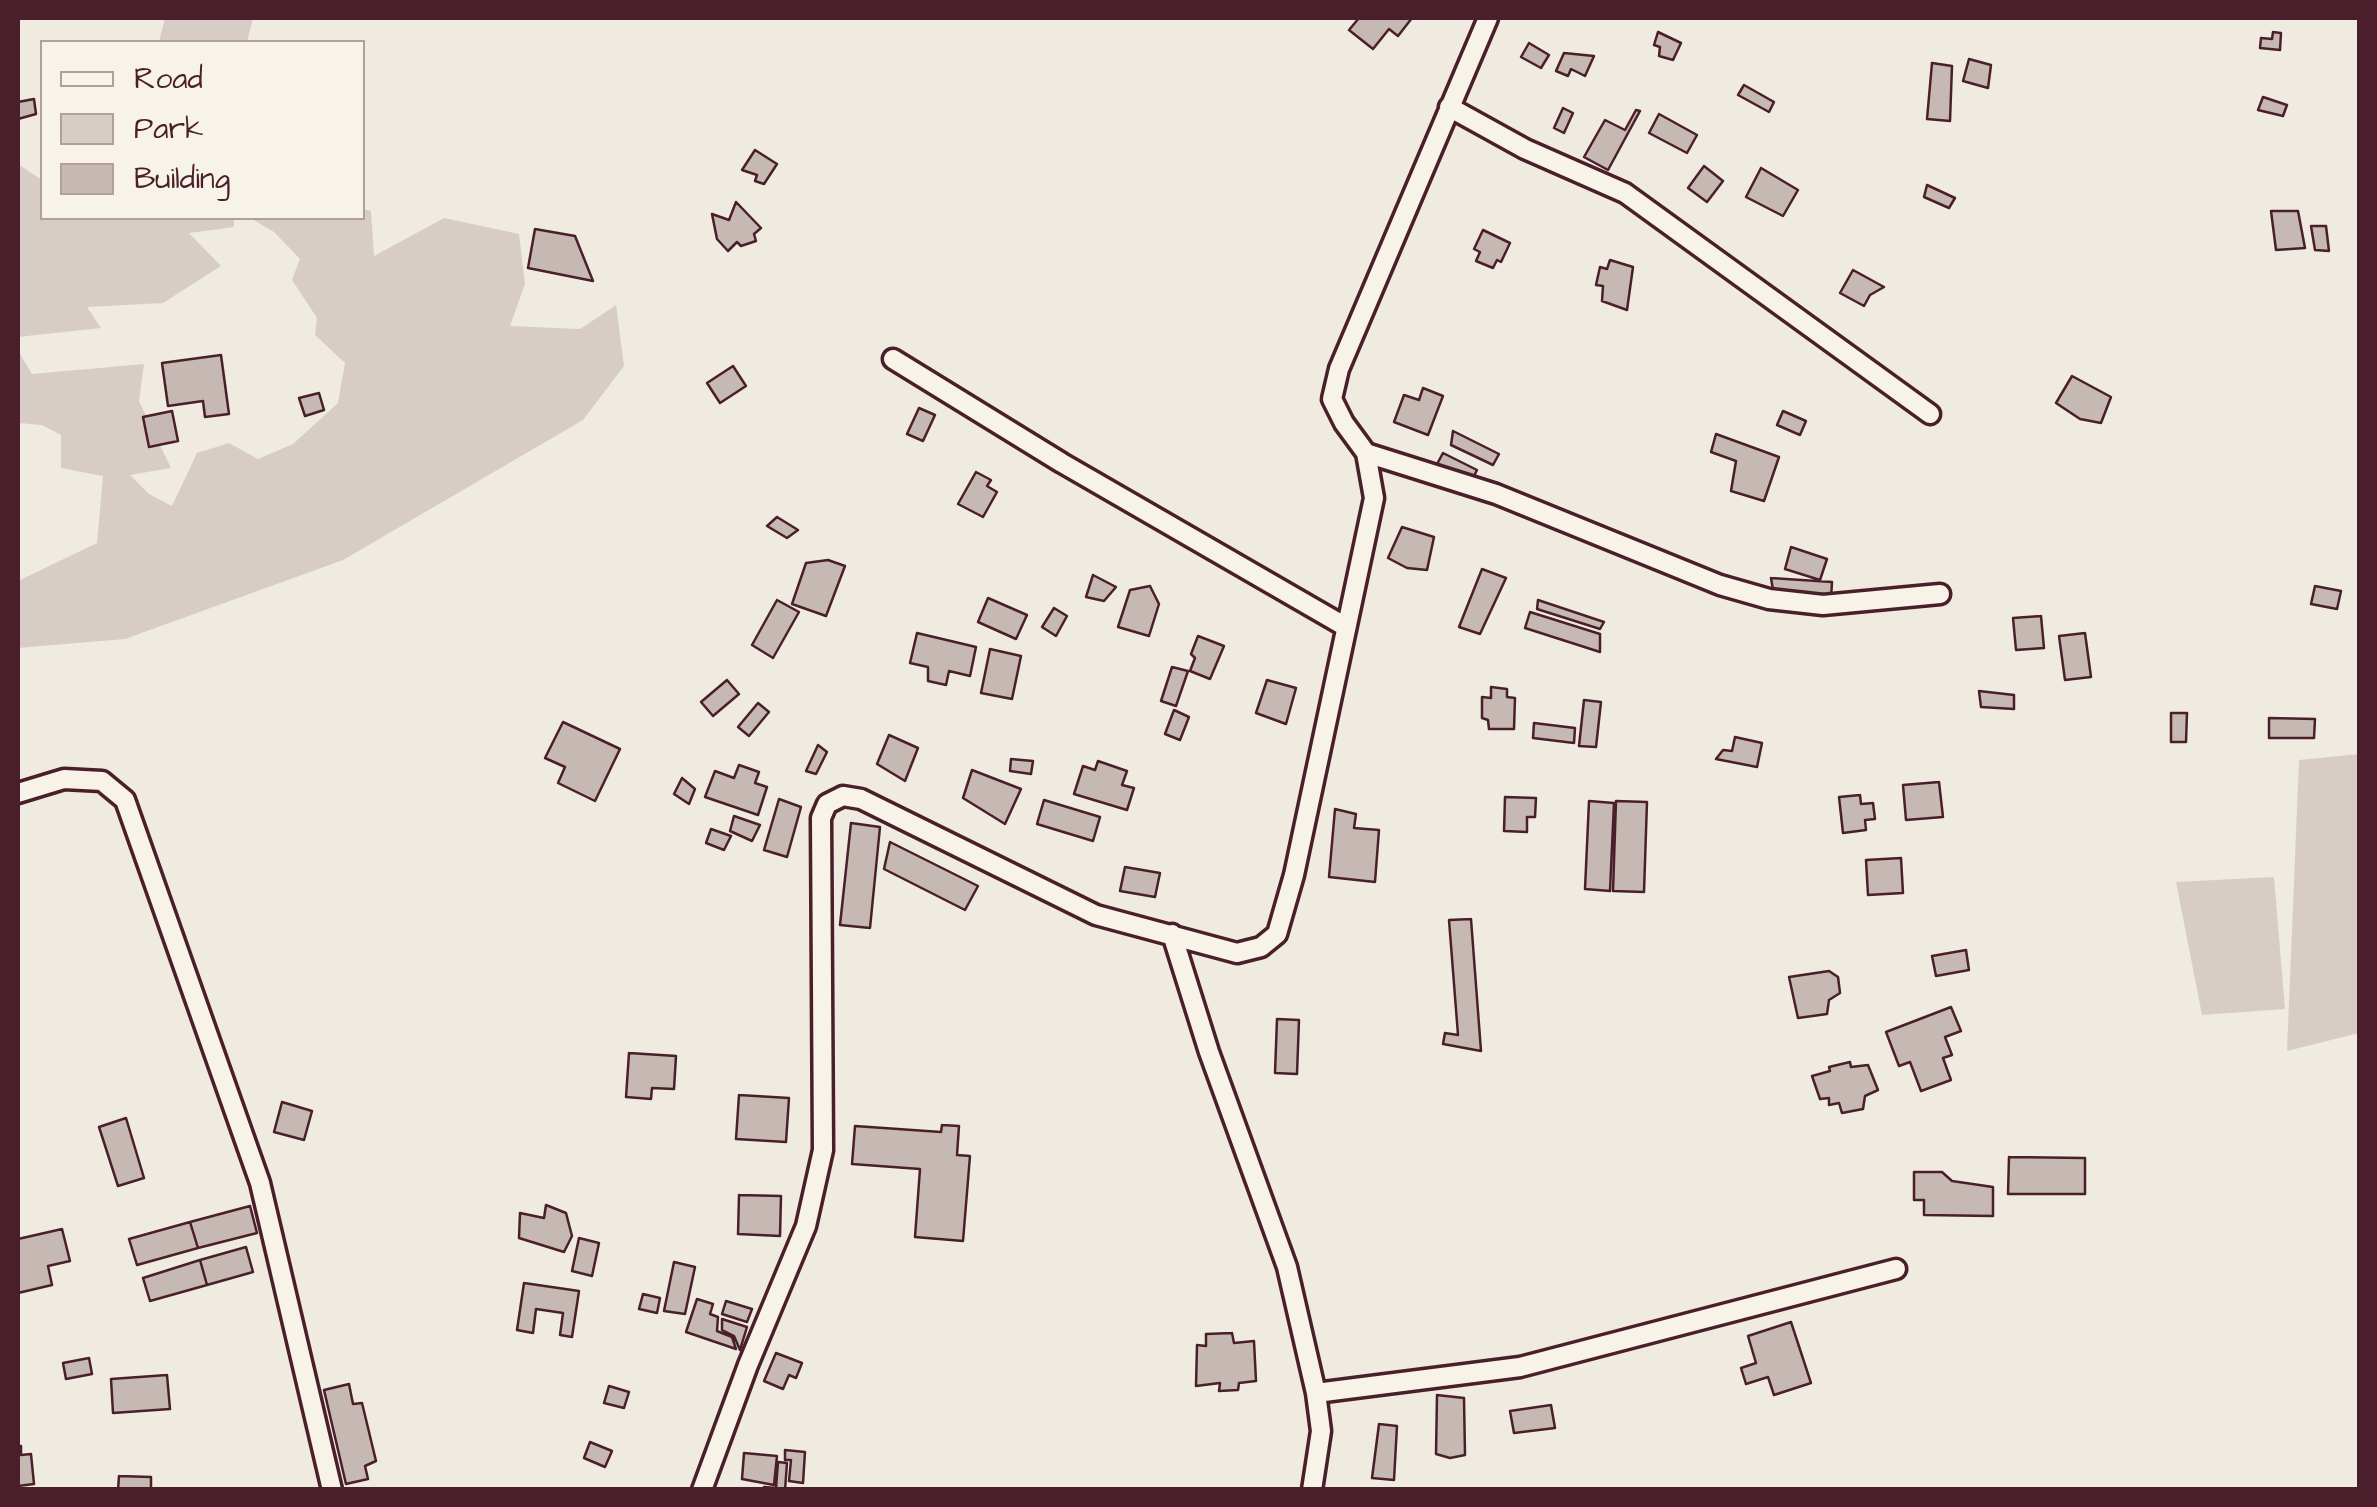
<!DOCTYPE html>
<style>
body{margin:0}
#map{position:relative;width:2377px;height:1507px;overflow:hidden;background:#f0ebe0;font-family:"Architects Daughter",sans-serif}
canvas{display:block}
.frame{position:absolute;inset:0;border:20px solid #4a1f2b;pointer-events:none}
.legend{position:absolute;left:40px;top:40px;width:325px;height:180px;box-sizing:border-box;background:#f7f3e8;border:2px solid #b29e9c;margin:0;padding:12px 18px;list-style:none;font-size:30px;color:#4a1f2b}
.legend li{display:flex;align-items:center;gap:20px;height:50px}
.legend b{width:50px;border:2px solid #b29e9c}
</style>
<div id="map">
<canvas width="2377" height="1507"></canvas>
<div class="frame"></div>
<ul class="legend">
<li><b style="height:12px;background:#f7f3e8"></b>Road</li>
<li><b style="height:28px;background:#d8cdc6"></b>Park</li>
<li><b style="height:28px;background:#c6b8b3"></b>Building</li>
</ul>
</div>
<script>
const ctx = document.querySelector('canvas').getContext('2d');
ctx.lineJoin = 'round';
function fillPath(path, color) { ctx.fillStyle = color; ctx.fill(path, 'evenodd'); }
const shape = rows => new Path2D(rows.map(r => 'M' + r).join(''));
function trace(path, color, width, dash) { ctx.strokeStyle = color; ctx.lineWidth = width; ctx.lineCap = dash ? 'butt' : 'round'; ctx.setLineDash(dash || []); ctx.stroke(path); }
fillPath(shape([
 [165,18,253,18,247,42,159,42],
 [18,164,42,180,42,218,234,218,234,227,189,233,221,266,163,303,87,307,101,328,18,337],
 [363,209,371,211,374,256,444,218,519,234,525,284,510,326,580,329,616,305,624,366,583,420,343,560,125,639,18,648,18,581,97,543,103,476,61,468,61,435,42,425,18,423,18,351,32,374,144,364,139,401,171,468,130,475,149,494,172,506,197,453,229,443,258,459,293,444,338,403,345,363,315,335,317,318,292,280,300,259,274,232,250,218,362,218],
 [2359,754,2359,1033,2287,1051,2299,760],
 [2274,877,2285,1009,2202,1015,2176,882]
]), '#d8cdc6');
const building = shape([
 [1359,18,1412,18,1398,36,1389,29,1373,49,1349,30,1359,18],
 [1658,32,1681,43,1673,60,1659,56,1660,47,1654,45,1658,32],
 [2273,32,2281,33,2280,50,2260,48,2261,38,2272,39,2273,32],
 [1529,43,1549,55,1541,68,1521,57,1529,43],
 [1564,53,1594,56,1585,76,1571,69,1568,76,1556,71,1564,53],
 [1969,59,1991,65,1988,88,1963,81,1969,59],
 [1932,63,1952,66,1950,121,1927,119,1932,63],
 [1744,85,1774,102,1769,112,1738,95,1744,85],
 [2263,97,2287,105,2283,116,2258,110,2263,97],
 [34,99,36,114,18,119,18,102,34,99],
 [1563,108,1573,113,1564,133,1554,128,1563,108],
 [1636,110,1640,111,1608,170,1584,157,1605,120,1625,130,1636,110],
 [1659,114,1697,135,1687,153,1649,133,1659,114],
 [755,150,777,164,764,184,755,181,757,175,742,170,755,150],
 [1704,166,1723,181,1707,202,1688,188,1704,166],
 [1761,168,1798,190,1783,216,1746,197,1761,168],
 [1927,185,1955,198,1949,208,1924,197,1927,185],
 [736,202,761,228,754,234,756,241,741,246,737,242,728,251,717,239,712,214,729,220,736,202],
 [2271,211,2298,211,2305,248,2276,250,2271,211],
 [2311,226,2326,226,2329,251,2315,250,2311,226],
 [535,229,575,236,593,281,528,268,535,229],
 [1483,230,1510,243,1501,262,1497,260,1493,268,1476,261,1480,252,1474,249,1483,230],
 [1610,260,1633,267,1627,310,1602,301,1603,286,1596,285,1600,267,1607,269,1610,260],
 [1853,270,1884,287,1870,295,1864,306,1840,293,1853,270],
 [221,355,229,414,205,417,203,401,168,406,162,363,221,355],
 [733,366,746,386,720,403,707,383,733,366],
 [2072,376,2111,397,2101,423,2080,419,2056,403,2072,376],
 [1423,388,1443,396,1428,435,1394,422,1404,395,1419,400,1423,388],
 [319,393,324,410,305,416,299,398,319,393],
 [919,408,935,415,923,441,907,434,919,408],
 [172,411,178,441,149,447,143,417,172,411],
 [1783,411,1806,421,1800,435,1777,425,1783,411],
 [1453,431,1499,454,1493,465,1451,445,1453,431],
 [1716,434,1779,457,1764,501,1731,491,1736,461,1711,452,1716,434],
 [1443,453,1477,470,1470,484,1436,466,1443,453],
 [976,472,991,480,987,486,997,492,983,517,958,504,976,472],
 [777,517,798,530,787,538,767,526,777,517],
 [1402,527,1434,537,1427,570,1407,568,1388,558,1402,527],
 [1791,547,1827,559,1820,580,1785,569,1791,547],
 [828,560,845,566,826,616,792,604,806,563,828,560],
 [1482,569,1506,578,1480,634,1459,627,1482,569],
 [1093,575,1116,587,1104,601,1086,597,1093,575],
 [1771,578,1832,582,1831,599,1774,596,1771,578],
 [1150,586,1159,604,1149,636,1118,627,1130,590,1150,586],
 [2315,586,2341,591,2337,609,2311,604,2315,586],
 [988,598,1027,615,1016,639,978,622,988,598],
 [777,600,799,612,773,658,752,645,777,600],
 [1538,600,1604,622,1600,629,1537,609,1538,600],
 [1054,608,1067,616,1056,636,1042,627,1054,608],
 [1530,612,1600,634,1600,652,1525,628,1530,612],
 [2041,616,2044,648,2016,650,2013,618,2041,616],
 [917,633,976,647,970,676,949,671,946,685,928,681,928,667,910,663,917,633],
 [2085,633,2091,677,2065,680,2059,636,2085,633],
 [1198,636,1224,646,1210,679,1190,671,1195,658,1191,654,1198,636],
 [990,649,1021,656,1012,699,981,693,990,649],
 [1172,667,1188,671,1176,706,1161,701,1172,667],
 [727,680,739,694,713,716,701,702,727,680],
 [1267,680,1296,688,1286,724,1256,713,1267,680],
 [1491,687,1507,689,1507,697,1515,698,1514,729,1489,729,1488,720,1482,718,1482,697,1491,698,1491,687],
 [1979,691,2014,695,2014,709,1981,707,1979,691],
 [1584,700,1601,702,1596,747,1579,746,1584,700],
 [758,703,769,712,749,736,738,727,758,703],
 [1174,710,1189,717,1180,740,1165,734,1174,710],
 [2171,713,2187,713,2186,742,2171,742,2171,713],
 [2269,718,2315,719,2314,738,2269,738,2269,718],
 [563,722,620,749,595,801,558,783,565,767,545,758,563,722],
 [1534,723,1575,728,1574,743,1533,738,1534,723],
 [889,735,918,748,905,781,877,764,889,735],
 [1735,737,1762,743,1757,767,1716,759,1723,750,1732,751,1735,737],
 [818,745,827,752,816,774,806,771,818,745],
 [1011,759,1033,761,1031,774,1010,771,1011,759],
 [1098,761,1127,771,1122,785,1134,788,1127,810,1074,794,1083,766,1095,770,1098,761],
 [739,765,759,772,755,783,767,787,758,815,705,797,715,771,734,778,739,765],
 [972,770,1021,789,1005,824,963,798,972,770],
 [682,778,695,789,689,804,674,794,682,778],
 [1939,782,1943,817,1906,820,1903,785,1939,782],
 [1860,795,1861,804,1873,803,1875,819,1865,820,1866,830,1843,833,1839,797,1860,795],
 [1505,797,1536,798,1535,817,1527,817,1527,832,1504,831,1505,797],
 [779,799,801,807,787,857,764,850,779,799],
 [1044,800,1100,817,1093,841,1037,824,1044,800],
 [1589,801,1614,803,1610,891,1585,889,1589,801],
 [1616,801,1647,802,1644,892,1613,891,1616,801],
 [1335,809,1356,814,1354,828,1379,830,1375,882,1329,877,1335,809],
 [734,816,760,825,752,841,730,831,734,816],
 [851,823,880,827,870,928,840,925,851,823],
 [711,829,731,836,724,850,706,843,711,829],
 [890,842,978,886,965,910,884,869,890,842],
 [1901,858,1903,893,1868,895,1866,860,1901,858],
 [1125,867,1160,873,1155,897,1120,891,1125,867],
 [1471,919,1481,1051,1443,1044,1445,1033,1458,1035,1449,920,1471,919],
 [1966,950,1969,970,1936,976,1932,956,1966,950],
 [1829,971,1838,977,1840,993,1829,1000,1827,1014,1798,1018,1789,977,1829,971],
 [1951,1007,1961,1031,1945,1037,1952,1055,1943,1058,1951,1080,1921,1091,1910,1062,1899,1066,1886,1032,1951,1007],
 [1277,1019,1299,1020,1297,1074,1275,1073,1277,1019],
 [629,1053,676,1056,674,1089,652,1088,651,1099,626,1097,629,1053],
 [1850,1062,1851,1067,1868,1065,1878,1090,1865,1096,1863,1109,1842,1113,1839,1103,1829,1105,1829,1098,1820,1099,1812,1076,1830,1071,1829,1067,1850,1062],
 [739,1095,789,1098,786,1142,736,1139,739,1095],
 [282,1102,312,1111,304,1140,274,1132,282,1102],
 [126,1118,144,1178,118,1186,99,1127,126,1118],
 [942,1125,959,1126,957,1155,970,1156,963,1241,915,1237,920,1169,852,1164,855,1126,941,1132,942,1125],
 [2009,1157,2085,1158,2085,1194,2008,1194,2009,1157],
 [1914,1172,1942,1172,1952,1181,1993,1187,1993,1216,1924,1215,1924,1200,1914,1200,1914,1172],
 [739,1195,781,1196,780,1236,738,1234,739,1195],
 [546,1205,566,1213,572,1236,564,1252,519,1238,520,1213,544,1218,546,1205],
 [250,1206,257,1233,198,1248,190,1222,250,1206],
 [190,1222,198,1248,137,1265,129,1239,190,1222],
 [62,1229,70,1261,48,1266,52,1285,18,1293,18,1239,62,1229],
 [579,1238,599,1243,592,1276,572,1271,579,1238],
 [246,1247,253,1272,207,1285,200,1260,246,1247],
 [200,1260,207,1285,150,1301,143,1278,200,1260],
 [674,1262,695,1267,685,1314,664,1311,674,1262],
 [524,1283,579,1291,572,1337,560,1335,563,1313,536,1309,533,1333,517,1330,524,1283],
 [643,1294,660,1298,657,1313,639,1309,643,1294],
 [697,1299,713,1304,710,1314,718,1317,717,1331,732,1337,736,1349,686,1332,697,1299],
 [726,1301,752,1309,747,1322,722,1314,726,1301],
 [722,1319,747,1327,740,1350,734,1336,722,1330,722,1319],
 [1791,1322,1811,1383,1774,1395,1768,1377,1746,1384,1741,1368,1756,1363,1748,1336,1791,1322],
 [1232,1333,1234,1343,1254,1341,1256,1381,1239,1383,1238,1390,1219,1391,1220,1383,1196,1386,1197,1345,1206,1346,1206,1334,1232,1333],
 [776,1353,802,1363,796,1378,789,1375,783,1389,764,1381,776,1353],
 [89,1358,92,1374,66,1379,63,1363,89,1358],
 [167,1375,170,1409,113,1413,111,1379,167,1375],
 [349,1384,353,1404,362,1403,376,1461,365,1466,368,1479,346,1484,324,1390,349,1384],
 [609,1386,629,1392,624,1408,604,1403,609,1386],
 [1437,1395,1464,1398,1465,1455,1450,1458,1436,1454,1437,1395],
 [1551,1405,1555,1428,1514,1433,1510,1411,1551,1405],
 [1379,1424,1397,1426,1394,1480,1372,1478,1379,1424],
 [590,1442,612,1451,605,1467,584,1458,590,1442],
 [18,1446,21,1446,21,1455,31,1454,34,1484,18,1486,18,1446],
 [785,1450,805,1452,803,1483,789,1481,791,1460,785,1460,785,1450],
 [744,1453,777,1456,774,1485,742,1479,744,1453],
 [778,1462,787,1463,785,1490,764,1490,764,1487,776,1488,778,1462],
 [119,1476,151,1477,151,1490,118,1490,119,1476]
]);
fillPath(building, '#c6b8b3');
trace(building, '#4a1f2b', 2.5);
const minor = shape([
 [1449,107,1525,149,1625,193,1930,414],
 [893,359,1062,463,1346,627],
 [1366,453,1496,494,1720,585,1769,599,1823,605,1940,594],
 [18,793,64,779,102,781,125,800,260,1183,332,1490],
 [1172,934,1209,1052,1287,1267,1316,1393,1321,1431,1312,1490],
 [1316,1393,1520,1367,1896,1269],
 [702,1490,748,1365,806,1226,823,1150,821,818,827,804,843,796,861,799,1096,915,1237,953,1261,947,1277,934,1294,875,1374,498,1366,453,1344,423,1332,399,1339,369,1488,18]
]);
trace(minor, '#4a1f2b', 25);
trace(minor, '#f7f3e8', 18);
</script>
